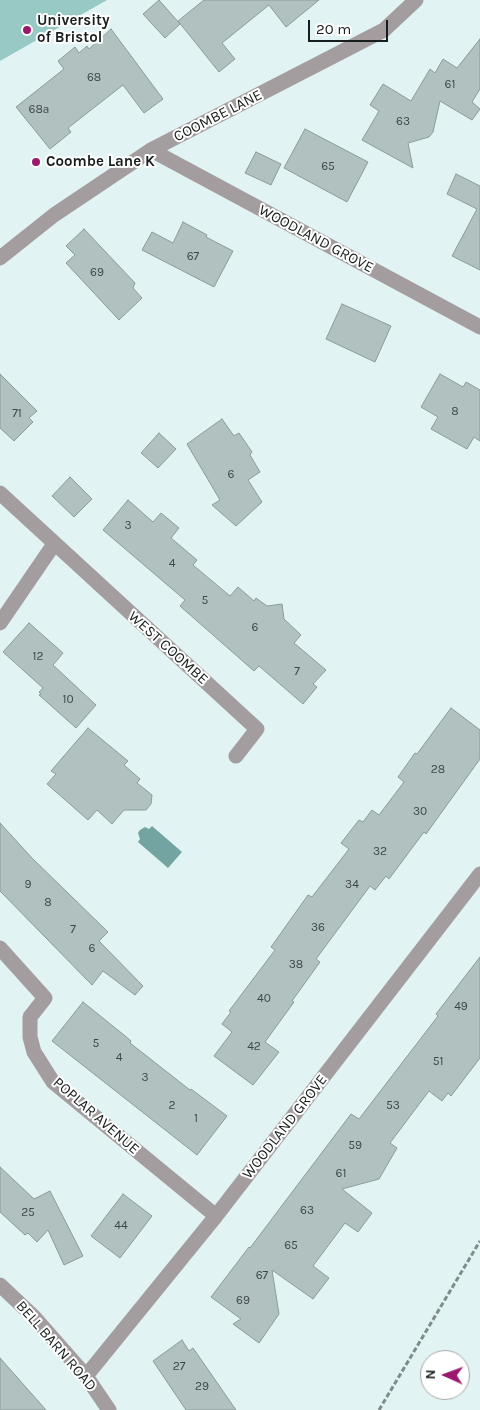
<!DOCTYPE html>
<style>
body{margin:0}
#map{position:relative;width:480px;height:1410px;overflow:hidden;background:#e1f3f2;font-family:Karla,sans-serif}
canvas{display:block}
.north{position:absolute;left:420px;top:1350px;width:50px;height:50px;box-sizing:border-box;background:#fff;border:1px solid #a3a5a5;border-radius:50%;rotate:272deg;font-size:14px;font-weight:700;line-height:20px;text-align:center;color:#181e1e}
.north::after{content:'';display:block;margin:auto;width:18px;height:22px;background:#9a186d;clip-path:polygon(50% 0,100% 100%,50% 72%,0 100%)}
.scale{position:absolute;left:308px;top:20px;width:80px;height:22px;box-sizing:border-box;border:2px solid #181e1e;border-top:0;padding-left:6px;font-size:15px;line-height:18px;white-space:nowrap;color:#181e1e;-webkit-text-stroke:4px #fff;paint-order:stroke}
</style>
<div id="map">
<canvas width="480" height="1410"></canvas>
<div class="north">N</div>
<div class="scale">20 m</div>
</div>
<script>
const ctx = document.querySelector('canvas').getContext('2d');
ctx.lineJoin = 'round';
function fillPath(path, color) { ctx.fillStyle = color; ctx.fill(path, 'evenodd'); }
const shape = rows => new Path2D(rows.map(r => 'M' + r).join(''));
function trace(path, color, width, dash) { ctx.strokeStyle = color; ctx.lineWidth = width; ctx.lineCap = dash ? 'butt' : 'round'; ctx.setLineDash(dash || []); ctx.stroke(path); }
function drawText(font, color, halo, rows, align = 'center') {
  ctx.font = font + ' Karla,sans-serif'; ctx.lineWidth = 4; ctx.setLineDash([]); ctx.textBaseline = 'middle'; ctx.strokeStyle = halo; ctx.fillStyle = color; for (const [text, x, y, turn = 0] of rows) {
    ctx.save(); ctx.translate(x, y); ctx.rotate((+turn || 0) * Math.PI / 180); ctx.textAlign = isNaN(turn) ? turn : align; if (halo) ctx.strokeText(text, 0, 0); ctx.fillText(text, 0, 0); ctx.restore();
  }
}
fillPath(shape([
 [0,0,107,0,0,61]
]), '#98c9c5');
fillPath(shape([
 [152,826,182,852,168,868,138,842,140,839,138,833,140,830,145,827,149,829]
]), '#74a4a1');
const building = shape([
 [159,0,180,24,165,38,143,14,159,0],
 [204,0,319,0,286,27,269,5,222,43,235,59,219,72,178,21,204,0],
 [111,29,163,99,144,113,123,85,68,128,71,132,50,149,16,107,64,69,58,61,75,47,79,53,87,46,89,49,111,29],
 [480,39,480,89,472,102,480,109,472,120,440,101,433,132,429,137,408,143,413,168,362,140,379,111,370,105,383,84,411,101,430,69,435,73,443,59,457,68,480,39],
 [305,129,368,162,347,202,284,168,305,129],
 [256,152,281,164,271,185,245,173,256,152],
 [456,174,480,186,480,270,452,256,477,209,447,194,456,174],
 [183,222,207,235,206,237,233,251,214,287,142,250,152,232,173,243,183,222],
 [84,229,135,283,133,288,142,298,119,320,66,263,75,255,66,246,84,229],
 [342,304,391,326,375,362,326,339,342,304],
 [0,374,37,411,29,418,33,422,14,441,0,428,0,374],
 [440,374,463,387,466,382,480,390,480,441,474,437,467,449,431,429,438,417,421,407,440,374],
 [222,419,234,436,239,433,252,452,250,455,260,472,248,480,262,502,236,526,212,505,220,500,187,444,222,419],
 [159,433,176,449,158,468,141,453,159,433],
 [70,477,92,499,74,517,52,496,70,477],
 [128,500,153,522,161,513,179,528,171,538,197,560,193,565,230,596,238,587,254,601,256,598,267,606,282,604,284,619,301,635,294,643,326,670,313,684,317,687,303,704,259,666,254,671,180,606,185,600,103,530,128,500],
 [29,623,63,653,53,665,96,705,76,728,39,695,41,694,39,692,43,688,3,652,29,623],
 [451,708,480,730,480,759,426,834,424,832,389,879,386,876,375,890,370,886,316,959,320,962,292,1001,294,1002,265,1042,279,1052,253,1085,214,1056,232,1032,222,1024,231,1012,229,1011,275,950,271,947,308,895,312,897,349,849,341,843,359,820,363,822,372,810,379,815,404,782,398,777,415,753,417,754,451,708],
 [88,728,128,761,124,765,140,779,137,783,152,795,151,804,146,810,124,810,112,824,97,810,88,820,47,784,56,774,51,771,88,728],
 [0,823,32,858,108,932,99,941,143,986,135,995,103,971,92,985,0,891,0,823],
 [480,957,480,1058,451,1096,448,1093,442,1101,429,1091,390,1143,397,1148,379,1179,342,1189,372,1213,358,1232,345,1223,313,1266,329,1278,313,1299,272,1270,279,1314,259,1343,233,1324,241,1319,211,1297,249,1247,250,1248,351,1114,359,1119,438,1016,436,1014,480,957],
 [83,1002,124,1035,131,1041,130,1043,190,1090,191,1089,227,1116,197,1155,52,1041,83,1002],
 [0,1167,34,1199,50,1191,83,1256,64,1265,48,1230,37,1242,28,1233,25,1235,0,1212,0,1167],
 [123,1194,152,1216,120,1258,91,1236,123,1194],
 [182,1340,189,1351,193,1348,236,1410,186,1410,153,1361,182,1340],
 [0,1358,46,1410,0,1410,0,1358]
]);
fillPath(building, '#b0c1c0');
trace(building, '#8b9b9a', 1);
trace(shape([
 [379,1410,480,1241]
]), '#808c8b', 3, [5, 2.5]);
trace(shape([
 [151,150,480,327],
 [0,258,54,215,151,150,384,30,416,0],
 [0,493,257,729,236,756],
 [0,623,54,544],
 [0,948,45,998,30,1017,30,1037,34,1052,53,1082,216,1216],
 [0,1285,34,1317,86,1376,109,1410],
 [86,1376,216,1216,480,874]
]), '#a49da0', 15);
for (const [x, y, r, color] of [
 [27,30,5,"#9a186d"],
 [36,162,5,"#9a186d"]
]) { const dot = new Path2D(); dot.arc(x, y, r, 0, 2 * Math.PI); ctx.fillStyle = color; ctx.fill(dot); trace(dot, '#fff', 2); }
drawText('12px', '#3e4746', null, [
 ["68",94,78],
 ["61",450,85],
 ["68a",39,110],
 ["63",403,122],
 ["65",328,167],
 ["67",193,257],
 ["69",97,273],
 ["8",455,412],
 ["71",17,414],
 ["6",231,475],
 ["3",128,526],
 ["4",172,564],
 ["5",205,601],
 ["6",255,628],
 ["12",38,657],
 ["7",297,672],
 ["10",68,700],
 ["28",438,770],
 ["30",420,812],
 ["32",380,852],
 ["9",28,885],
 ["34",352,885],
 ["8",48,903],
 ["36",318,928],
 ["7",73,930],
 ["6",92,949],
 ["38",296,965],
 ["40",264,999],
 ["49",461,1007],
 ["5",96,1044],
 ["42",254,1047],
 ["4",119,1058],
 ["51",438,1062],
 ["3",145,1078],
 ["2",172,1106],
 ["53",393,1106],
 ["1",196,1119],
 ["59",355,1146],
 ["61",341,1174],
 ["63",307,1211],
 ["25",28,1213],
 ["44",121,1226],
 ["65",291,1246],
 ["67",262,1276],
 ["69",243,1301],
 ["27",179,1367],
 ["29",202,1387]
]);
drawText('bold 15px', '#181e1e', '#fff', [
 ["University",37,21],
 ["of Bristol",37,38],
 ["Coombe Lane K",46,162]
], 'left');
drawText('15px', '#181e1e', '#fff', [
 ["COOMBE LANE",218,116,-27],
 ["WOODLAND GROVE",316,239,28],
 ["WEST COOMBE",168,648,42],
 ["POPLAR AVENUE",96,1116,41],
 ["WOODLAND GROVE",285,1127,-52],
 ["BELL BARN ROAD",56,1346,49]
]);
</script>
